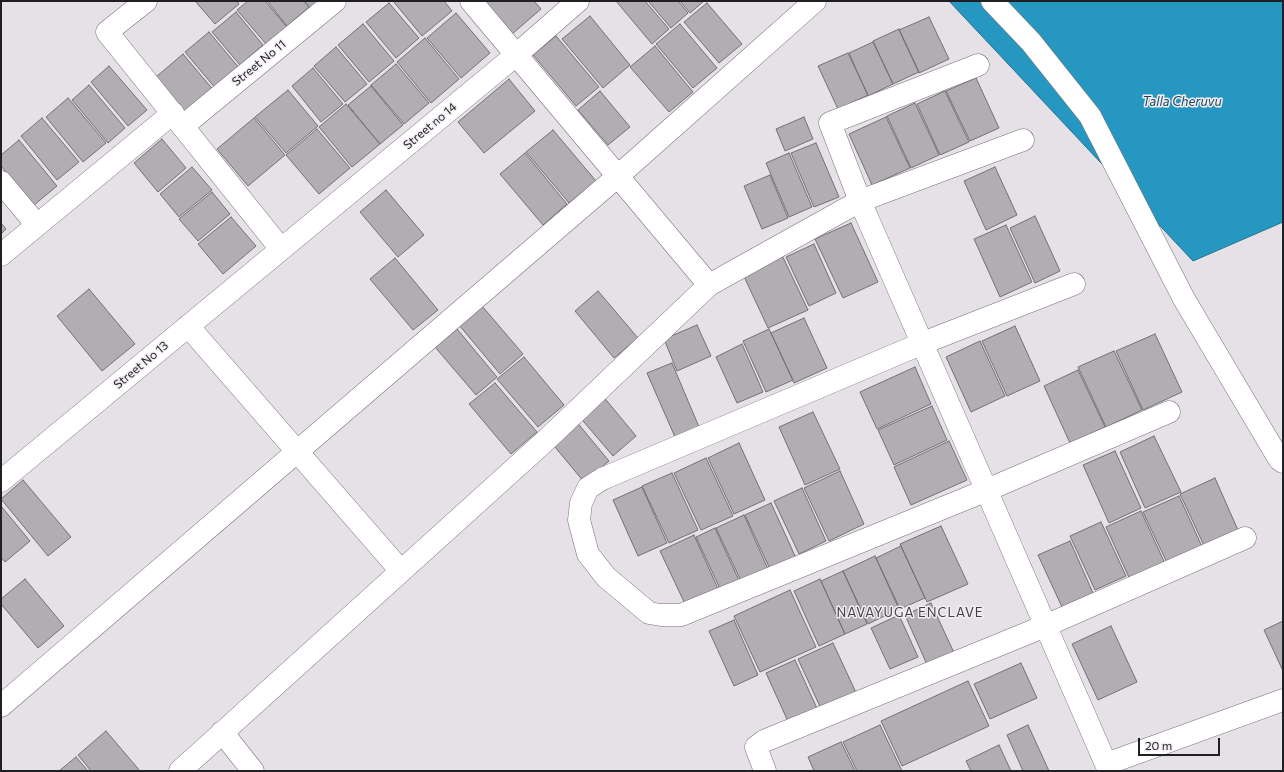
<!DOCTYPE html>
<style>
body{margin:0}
#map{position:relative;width:1284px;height:772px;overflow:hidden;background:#e5e1e7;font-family:Commissioner,sans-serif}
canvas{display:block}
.frame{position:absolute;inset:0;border:2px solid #201f21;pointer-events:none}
.scale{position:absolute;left:1138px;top:738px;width:82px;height:18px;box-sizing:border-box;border:2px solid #201f21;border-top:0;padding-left:5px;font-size:12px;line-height:14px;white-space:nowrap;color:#201f21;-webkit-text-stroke:3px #f2eef4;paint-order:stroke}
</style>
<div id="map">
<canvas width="1284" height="772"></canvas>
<div class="frame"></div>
<div class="scale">20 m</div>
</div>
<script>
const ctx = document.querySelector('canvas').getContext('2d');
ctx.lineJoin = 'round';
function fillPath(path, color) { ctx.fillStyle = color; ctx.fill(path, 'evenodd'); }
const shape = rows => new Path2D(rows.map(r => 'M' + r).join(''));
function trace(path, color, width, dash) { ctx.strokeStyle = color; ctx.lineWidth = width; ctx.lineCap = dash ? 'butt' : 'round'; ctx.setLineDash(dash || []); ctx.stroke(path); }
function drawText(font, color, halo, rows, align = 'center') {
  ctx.font = font + ' Commissioner,sans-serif'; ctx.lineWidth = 3; ctx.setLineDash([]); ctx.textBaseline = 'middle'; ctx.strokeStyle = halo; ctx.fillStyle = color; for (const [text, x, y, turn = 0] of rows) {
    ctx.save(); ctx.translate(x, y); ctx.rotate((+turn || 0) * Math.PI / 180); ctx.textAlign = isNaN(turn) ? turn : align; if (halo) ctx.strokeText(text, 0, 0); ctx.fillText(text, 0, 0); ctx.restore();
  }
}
const water = shape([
 [949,1,1283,1,1283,222,1193,261,949,1]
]);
fillPath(water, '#2697c0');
trace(water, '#247390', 1);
const building = shape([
 [195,1,237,1,239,4,215,24,195,1],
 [248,1,265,1,287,27,266,44,237,10,248,1],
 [267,1,304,1,309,7,287,26,267,1],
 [304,1,318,1,310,8,304,1],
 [393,1,444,1,452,11,422,36,393,1],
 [482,1,534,1,541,9,511,35,482,1],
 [616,1,645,1,669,29,652,44,616,1],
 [648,1,678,1,688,13,671,28,648,1],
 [680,1,704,1,690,13,680,1],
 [389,3,419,38,396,58,366,22,389,3],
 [707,3,742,44,719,63,684,22,707,3],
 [236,12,263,45,240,65,212,32,236,12],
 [456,13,490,53,461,78,427,38,456,13],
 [590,16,630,65,603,88,562,39,590,16],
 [929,17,949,59,919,73,899,30,929,17],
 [363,24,394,61,369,82,338,45,363,24],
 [680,24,717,68,693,88,656,44,680,24],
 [899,29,919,72,893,84,873,41,899,29],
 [209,32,240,69,216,89,185,52,209,32],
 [556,36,599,87,576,106,533,55,556,36],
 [425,38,459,79,431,103,397,62,425,38],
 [873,42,893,84,868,96,849,53,873,42],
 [655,46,693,92,669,112,630,67,655,46],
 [336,47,367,84,345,102,314,66,336,47],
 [848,53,868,95,838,109,818,66,848,53],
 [183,54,215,92,187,115,156,77,183,54],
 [396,64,429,103,404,124,371,85,396,64],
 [109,66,147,110,128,126,91,82,109,66],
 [313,68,343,104,321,122,292,86,313,68],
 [976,78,999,128,970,141,946,91,976,78],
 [509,79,535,111,484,153,458,122,509,79],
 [89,85,125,128,108,143,72,100,89,85],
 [371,86,403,125,380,144,348,105,371,86],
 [288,90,318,126,286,153,255,117,288,90],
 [600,91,630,127,608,145,578,110,600,91],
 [945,91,969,142,940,155,917,104,945,91],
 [68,98,106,143,83,162,46,117,68,98],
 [915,103,939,155,911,168,887,116,915,103],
 [346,104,380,144,352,167,319,127,346,104],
 [804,117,813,139,785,151,776,129,804,117],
 [886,117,910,168,872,185,849,134,886,117],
 [42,118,79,162,57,180,21,136,42,118],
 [254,118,285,155,248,186,217,149,254,118],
 [317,129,350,168,319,194,286,155,317,129],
 [553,130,596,181,569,203,526,152,553,130],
 [162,139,186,168,158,192,134,163,162,139],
 [19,140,57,186,34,205,1,166,1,155,19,140],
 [816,143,839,197,814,207,791,153,816,143],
 [525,153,567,204,543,225,500,174,525,153],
 [789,153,812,207,789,217,766,163,789,153],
 [192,167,212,190,179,217,160,194,192,167],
 [995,167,1017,215,986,230,964,181,995,167],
 [770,175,788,218,762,229,744,186,770,175],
 [386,190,424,235,398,257,360,212,386,190],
 [212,192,230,214,198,241,179,219,212,192],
 [1035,216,1060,271,1035,283,1010,228,1035,216],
 [231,217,256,246,223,274,198,244,231,217],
 [1,223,6,229,1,234,1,223],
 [851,223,878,282,843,298,815,239,851,223],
 [1006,225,1032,282,1000,297,974,239,1006,225],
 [814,244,836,293,809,306,786,257,814,244],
 [781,253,808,310,768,328,741,270,781,253],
 [395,258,438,310,413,330,370,279,395,258],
 [89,289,135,344,102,371,57,316,89,289],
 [598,291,638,338,614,358,575,311,598,291],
 [482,306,523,354,500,374,459,325,482,306],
 [804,318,827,368,794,383,771,333,804,318],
 [697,325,711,356,677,371,664,339,697,325],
 [1015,326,1040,381,1007,396,982,341,1015,326],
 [457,329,497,377,476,395,435,347,457,329],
 [769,329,793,380,766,392,743,341,769,329],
 [1155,334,1182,392,1143,410,1116,351,1155,334],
 [980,341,1005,396,971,412,946,357,980,341],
 [742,344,763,392,737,403,716,357,742,344],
 [1114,351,1142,410,1106,427,1078,367,1114,351],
 [524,357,564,405,538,427,497,379,524,357],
 [672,363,699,427,675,437,647,373,672,363],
 [915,367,931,404,877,429,860,392,915,367],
 [1078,370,1105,427,1070,443,1044,386,1078,370],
 [495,383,537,432,511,454,469,404,495,383],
 [602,395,636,436,613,456,578,415,602,395],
 [932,406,947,440,894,465,878,430,932,406],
 [813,412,840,469,805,485,779,427,813,412],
 [575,420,609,461,584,482,550,441,575,420],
 [1154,436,1181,492,1145,508,1120,452,1154,436],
 [949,441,967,480,911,505,894,467,949,441],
 [739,443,765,500,734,514,708,458,739,443],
 [1115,451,1141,508,1109,523,1083,465,1115,451],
 [706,458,733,516,701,530,674,473,706,458],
 [840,471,864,524,829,541,804,488,840,471],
 [672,473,698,530,669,543,642,486,672,473],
 [1215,478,1241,537,1207,552,1180,494,1215,478],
 [23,480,71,537,48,556,1,499,23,480],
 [642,487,667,543,638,556,613,500,642,487],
 [802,488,826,541,799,554,774,501,802,488],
 [1179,496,1204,551,1169,567,1143,512,1179,496],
 [771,503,796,558,770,569,745,515,771,503],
 [1,506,30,541,5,562,1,557,1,506],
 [1141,511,1167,568,1132,584,1106,527,1141,511],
 [744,515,768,569,741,581,716,528,744,515],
 [1101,522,1126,576,1095,590,1070,536,1101,522],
 [941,526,968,584,927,602,900,544,941,526],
 [715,528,741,585,722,593,696,537,715,528],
 [694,535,719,591,686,606,660,551,694,535],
 [1070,541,1093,593,1062,607,1038,555,1070,541],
 [901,546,925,598,900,609,876,558,901,546],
 [875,556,899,609,868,624,843,571,875,556],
 [843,571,867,624,845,634,821,581,843,571],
 [25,579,64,626,38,648,1,604,1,599,25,579],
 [820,579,845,634,819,646,794,591,820,579],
 [790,590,816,647,760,672,734,616,790,590],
 [931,603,956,657,929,669,905,615,931,603],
 [899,615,918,657,890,669,871,628,899,615],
 [734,620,758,675,734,686,709,631,734,620],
 [1283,621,1283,671,1264,630,1283,621],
 [1111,626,1137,682,1098,700,1072,644,1111,626],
 [833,643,858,697,823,713,798,659,833,643],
 [795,660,820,715,791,728,766,673,795,660],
 [1021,663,1037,698,990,719,974,684,1021,663],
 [968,681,989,726,902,766,881,721,968,681],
 [880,725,902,771,857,771,843,742,880,725],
 [1028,725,1049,771,1023,771,1007,735,1028,725],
 [106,731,140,771,91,771,78,755,106,731],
 [841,742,855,771,814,771,808,757,841,742],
 [999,745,1011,771,971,771,966,761,999,745],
 [76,757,88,771,59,771,76,757]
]);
fillPath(building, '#b1adb3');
trace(building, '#737075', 1);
const minor = shape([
 [146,1,107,32,281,249],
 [471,1,709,285],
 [992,1,1031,42,1090,116,1184,299,1279,459,1283,462],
 [978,65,830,123,860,201,1106,764,1283,700],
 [183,126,335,1],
 [1,182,37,225],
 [1,255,173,113],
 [1074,284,923,343,602,479,588,488,581,503,579,520,588,554,606,577,649,613,661,615,681,615,987,490,1169,412],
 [188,326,401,571],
 [1,481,516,55,578,1],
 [1,706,618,176,815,1],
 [222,732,253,771],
 [180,771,544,442,709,285,860,201,1023,140],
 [765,771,756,747,764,741,1045,626,1245,538]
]);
trace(minor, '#767277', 23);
trace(minor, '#fff', 22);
drawText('12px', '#201f21', '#f2eef4', [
 ["Street No 11",259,63,-39],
 ["Street no 14",430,126,-40],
 ["Street No 13",141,365,-40]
]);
drawText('italic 13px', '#1d495b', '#f2eef4', [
 ["Talla Cheruvu",1182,102]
]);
ctx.letterSpacing = '1px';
drawText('13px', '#434045', '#f2eef4', [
 ["NAVAYUGA ENCLAVE",910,613]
]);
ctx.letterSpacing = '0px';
</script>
